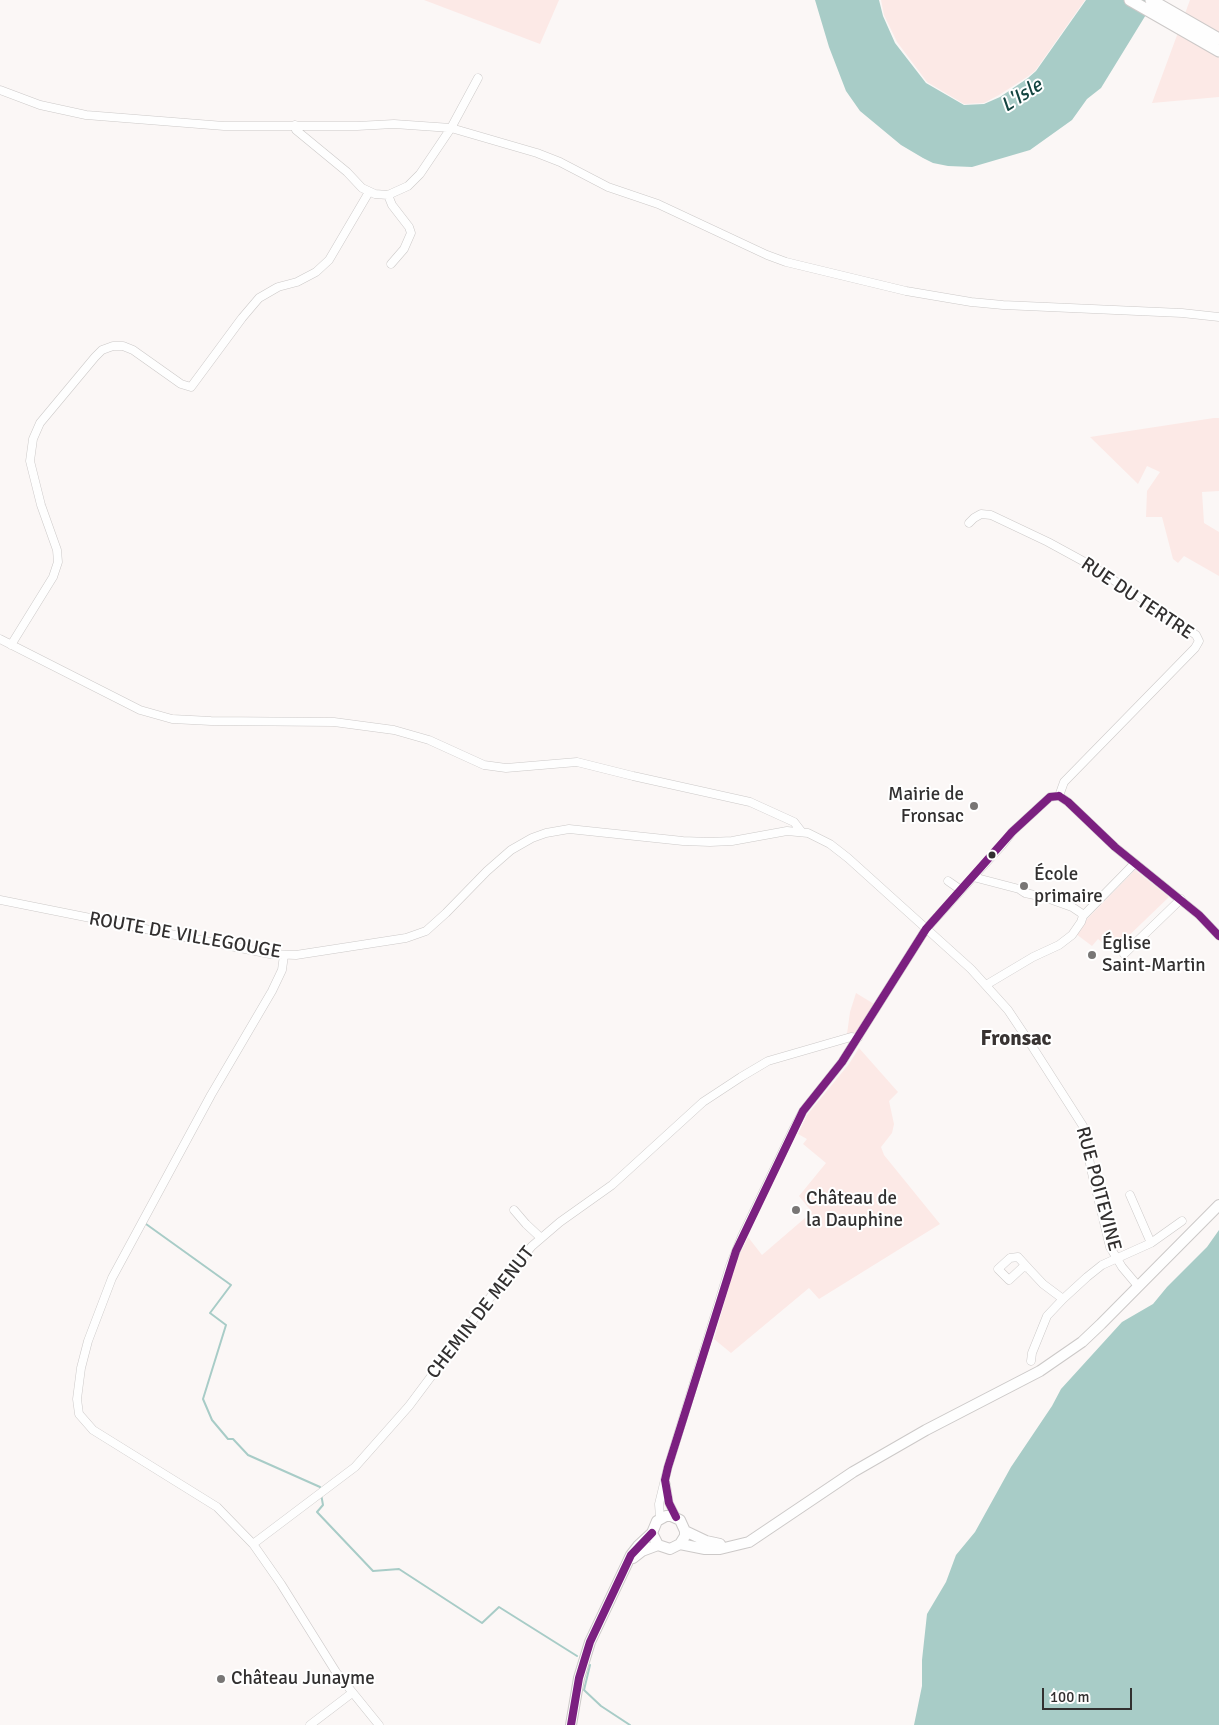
<!DOCTYPE html>
<meta charset="utf-8">
<style>
body{margin:0}
#map{position:relative;width:1219px;height:1725px;overflow:hidden;background:#fbf7f6;font-family:Signika,sans-serif}
canvas{display:block}
.scale{position:absolute;left:1042px;top:1688px;width:90px;height:22px;box-sizing:border-box;border:2px solid #323030;border-top:0;padding-left:6px;font-size:15px;line-height:18px;white-space:nowrap;color:#323030;-webkit-text-stroke:4px #fff;paint-order:stroke}
</style>
<div id="map">
<canvas width="1219" height="1725"></canvas>
<div class="scale">100 m</div>
</div>
<script>
const ctx = document.querySelector('canvas').getContext('2d');
ctx.lineJoin = 'round';
function fillPath(path, color) { ctx.fillStyle = color; ctx.fill(path, 'evenodd'); }
const shape = rows => new Path2D(rows.map(r => 'M' + r).join(''));
function trace(path, color, width, dash) { ctx.strokeStyle = color; ctx.lineWidth = width; ctx.lineCap = dash ? 'butt' : 'round'; ctx.setLineDash(dash || []); ctx.stroke(path); }
function drawText(font, color, halo, rows, align = 'center') {
  ctx.font = font + ' Signika,sans-serif'; ctx.lineWidth = 4; ctx.setLineDash([]); ctx.textBaseline = 'middle'; ctx.strokeStyle = halo; ctx.fillStyle = color; for (const [text, x, y, turn = 0] of rows) {
    ctx.save(); ctx.translate(x, y); ctx.rotate((+turn || 0) * Math.PI / 180); ctx.textAlign = isNaN(turn) ? turn : align; if (halo) ctx.strokeText(text, 0, 0); ctx.fillText(text, 0, 0); ctx.restore();
  }
}
fillPath(shape([
 [424,0,559,0,540,44],
 [881,0,1085,0,1035,71,1027,77,999,95,984,103,964,104,927,82,897,42,884,15],
 [1190,0,1219,0,1219,97,1152,103],
 [1214,418,1219,418,1219,491,1202,492,1204,523,1219,532,1219,576,1184,556,1178,563,1173,559,1162,517,1146,517,1147,491,1160,472,1147,466,1138,484,1090,437],
 [1135,870,1169,897,1117,947,1107,941,1104,944,1098,939,1092,946,1076,934,1087,919],
 [856,993,874,1004,857,1032,847,1034,850,1012],
 [859,1048,898,1092,889,1101,894,1124,892,1133,881,1147,884,1155,940,1224,819,1299,809,1288,731,1353,714,1339,736,1262,748,1237,762,1255,812,1212,799,1196,826,1163,803,1144,807,1139,798,1134,807,1115,849,1064]
]), '#fce9e6');
fillPath(shape([
 [815,0,879,0,883,16,895,43,926,83,964,105,984,104,1000,97,1028,78,1036,71,1086,0,1155,0,1101,88,1087,99,1072,120,1030,150,972,167,948,166,933,163,923,158,901,145,860,111,846,91,829,47],
 [1219,1230,1219,1725,914,1725,922,1686,922,1660,927,1614,946,1582,956,1555,975,1532,1011,1467,1052,1406,1061,1389,1122,1322,1153,1304,1167,1287,1207,1247]
]), '#a8ccc7');
trace(shape([
 [146,1224,231,1285,210,1313,226,1325,203,1399,212,1420,228,1439,233,1439,248,1455,320,1487,321,1490],
 [321,1494,323,1505,317,1512,373,1571,399,1569,482,1623,499,1607,577,1656],
 [590,1665,584,1690,601,1706,630,1725]
]), '#a8ccc7', 2);
const minor = shape([
 [0,90,40,105,86,115,224,126,357,126,394,124,451,128,537,153,560,162,608,187,658,204,767,255,786,262,906,291,971,302,1003,305,1182,313,1219,317],
 [295,125,296,130,347,172,362,188,375,194,388,195,408,186,420,174,451,128,478,78],
 [388,195,392,205,409,227,411,233,404,249,391,264],
 [969,523,974,518,981,514,991,515,1048,542,1092,566,1186,628,1196,635,1199,641,1195,648,1064,782,1059,796],
 [0,639,140,710,172,719,211,721,334,722,394,730,429,740,484,765,506,768,577,762,633,776,750,802,794,822,801,831],
 [11,645,53,577,58,562,57,550,41,505,30,461,33,439,40,423,95,357,102,350,113,346,123,346,133,350,181,384,191,387,242,318,259,298,278,287,297,282,316,272,329,260,369,192],
 [1059,796,1068,802,1115,847,1199,915,1219,936],
 [973,877,1019,889,1025,893,1044,897,1072,907,1081,913,1083,916,1081,922,1072,935,1059,945,1033,957,986,985],
 [948,881,961,890],
 [0,900,270,954,296,955,406,938,426,931,446,913,487,871,511,850,532,838,546,833,569,829,683,841,710,842,732,841,787,831,808,833,830,844,848,858,971,969,1008,1010,1030,1043,1083,1126,1091,1169,1110,1247,1122,1267,1138,1286],
 [1083,916,1135,863],
 [1124,954,1181,899],
 [284,955,282,970,272,991,211,1095,112,1278,88,1341,81,1368,77,1399,79,1414,93,1430,217,1507,253,1544,281,1584,336,1672,379,1725],
 [1130,1195,1151,1243],
 [514,1210,526,1224,541,1238],
 [1028,1268,1018,1257,1010,1258,998,1269,1009,1280,1023,1267,1028,1268,1043,1284,1063,1299],
 [1031,1361,1032,1353,1047,1316,1063,1299,1087,1277,1102,1265,1151,1243,1182,1221],
 [666,1484,669,1503,676,1517],
 [660,1518,659,1504,668,1467,730,1266,742,1236,794,1128,803,1111,842,1062,926,929,1003,844,1012,832,1050,797,1059,796],
 [253,1544,355,1467,409,1406,501,1283,532,1246,560,1222,612,1185,703,1102,741,1077,768,1061,851,1037,858,1038],
 [310,1725,352,1693]
]);
const major = shape([
 [685,1531,706,1541,720,1544],
 [680,1544,705,1549,720,1549,749,1542,853,1472,926,1430,1040,1371,1082,1342,1101,1324,1219,1205],
 [633,1558,642,1551,658,1545,670,1549,680,1544,685,1536,685,1531,680,1520,671,1516,666,1516,657,1521,652,1533,658,1545],
 [571,1725,579,1678,590,1642,631,1555,638,1546,652,1533]
]);
const highway = shape([
 [1130,0,1219,51],
 [1151,0,1219,39]
]);
trace(minor, '#ccc9c8', 9);
trace(major, '#ccc9c8', 12);
trace(highway, '#ccc9c8', 13);
trace(minor, '#fefefe', 8);
trace(major, '#fefefe', 10);
trace(highway, '#fefefe', 11);
trace(shape([
 [1059,796,1068,802,1115,847,1199,915,1219,936],
 [676,1517,669,1503,665,1480,668,1467,736,1251,803,1111,842,1062,926,929,1012,832,1050,797,1059,796],
 [571,1725,579,1678,590,1642,631,1555,652,1533]
]), '#7b2080', 8);
for (const [x, y, r, color] of [
 [974,806,5,"#787675"],
 [992,855,4.5,"#323030"],
 [1024,886,5,"#787675"],
 [1092,955,5,"#787675"],
 [796,1210,5,"#787675"],
 [221,1679,5,"#787675"]
]) { const dot = new Path2D(); dot.arc(x, y, r, 0, 2 * Math.PI); ctx.fillStyle = color; ctx.fill(dot); trace(dot, '#fff', 2); }
drawText('19px', '#323030', '#fff', [
 ["RUE DU TERTRE",1137,599,34],
 ["ROUTE DE VILLEGOUGE",185,936,10],
 ["RUE POITEVINE",1098,1189,75],
 ["CHEMIN DE MENUT",481,1313,-52]
]);
drawText('19px', '#323030', '#fff', [
 ["Mairie de",964,795,"right"],
 ["Fronsac",964,817,"right"],
 ["École",1034,875],
 ["primaire",1034,897],
 ["Église",1102,944],
 ["Saint-Martin",1102,966],
 ["Château de",806,1199],
 ["la Dauphine",806,1221],
 ["Château Junayme",231,1679]
], 'left');
drawText('italic 20px', '#134440', '#fff', [
 ["L'Isle",1022,96,-33]
]);
drawText('bold 21px', '#383332', '#fff', [
 ["Fronsac",1016,1039]
]);
</script>
